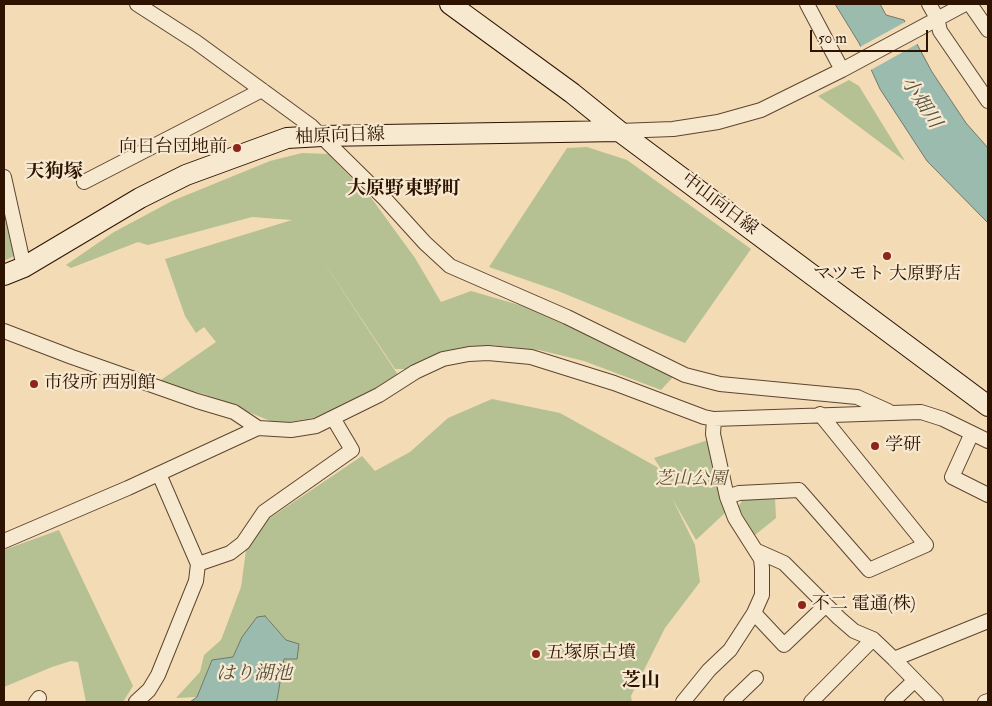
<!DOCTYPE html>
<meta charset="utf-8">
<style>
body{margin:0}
#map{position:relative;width:992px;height:706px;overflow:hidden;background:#f3dbb6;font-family:"IM FELL Double Pica",serif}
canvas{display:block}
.frame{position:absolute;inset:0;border:5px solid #2d1300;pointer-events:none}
.scale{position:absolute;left:810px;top:30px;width:118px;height:22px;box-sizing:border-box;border:2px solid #2d1300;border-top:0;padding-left:6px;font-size:15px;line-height:18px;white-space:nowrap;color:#2d1300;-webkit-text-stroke:4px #f7e8d0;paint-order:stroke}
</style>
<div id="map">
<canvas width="992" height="706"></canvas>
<div class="frame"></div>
<div class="scale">50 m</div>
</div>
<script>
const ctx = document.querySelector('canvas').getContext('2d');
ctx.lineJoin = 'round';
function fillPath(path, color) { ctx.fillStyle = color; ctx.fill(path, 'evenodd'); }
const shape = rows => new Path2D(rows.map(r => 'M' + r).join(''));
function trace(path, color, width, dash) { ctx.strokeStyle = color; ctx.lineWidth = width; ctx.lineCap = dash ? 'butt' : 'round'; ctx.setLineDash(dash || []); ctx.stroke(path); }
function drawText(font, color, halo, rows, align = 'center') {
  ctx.font = font + ' "IM FELL Double Pica","Noto Serif JP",serif'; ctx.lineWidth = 4.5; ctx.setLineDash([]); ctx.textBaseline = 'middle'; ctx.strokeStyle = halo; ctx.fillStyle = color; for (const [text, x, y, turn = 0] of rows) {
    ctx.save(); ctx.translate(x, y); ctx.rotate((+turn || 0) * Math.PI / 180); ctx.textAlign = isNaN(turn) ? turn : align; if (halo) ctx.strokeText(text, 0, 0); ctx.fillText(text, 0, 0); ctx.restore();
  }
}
fillPath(shape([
 [849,80,859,86,905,161,818,96],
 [587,147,627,160,751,249,685,343,558,291,489,267,567,148],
 [302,153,328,154,372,199,415,258,441,302,471,291,540,311,673,377,661,390,584,361,539,350,490,345,459,348,436,355,408,369,395,369,317,252,398,375,379,389,335,410,313,418,283,423,273,422,204,394,163,384,161,380,216,342,204,327,196,333,185,316,165,259,292,220,252,217,148,245,138,242,71,268,66,265,114,232,172,201,270,161],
 [4,203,14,256,4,261],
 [492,399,560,413,657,467,666,484,666,477,654,458,708,440,718,491,726,512,696,540,672,498,695,545,700,582,665,628,631,696,632,702,275,702,277,700,284,659,286,640,265,616,242,637,233,657,212,660,197,697,176,698,200,672,204,655,221,640,241,587,247,543,264,522,362,456,375,471,410,452,448,418],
 [775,497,776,518,755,535,738,507,744,498],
 [59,530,133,686,123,702,86,702,78,662,71,661,52,667,4,687,4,550]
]), '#b5c192');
const water = shape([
 [835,4,880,4,886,15,904,20,932,72,966,123,988,148,988,223,927,161,880,89,859,43,835,4],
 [265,616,286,640,299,644,297,659,284,659,277,700,275,702,190,702,197,697,212,660,233,657,242,637,257,617,265,616]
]);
fillPath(water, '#9bbbaf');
trace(water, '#6f7869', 1);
fillPath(shape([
 [907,21,919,43,869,71,858,48]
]), '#f3dbb6');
const street = shape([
 [137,4,196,42,311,126,385,199,425,243,450,266,567,317,685,375,720,384,857,397,888,411],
 [807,4,842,70],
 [929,4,937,18,940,31,988,101],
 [970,4,988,30],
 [619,131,673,129,718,122,761,110,842,70,965,4],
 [4,177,24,267],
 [84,182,262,90],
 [4,331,72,357,197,401,234,412,258,428],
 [972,433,952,477,988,495],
 [159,474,198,564],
 [727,497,739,493,799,490,869,570,926,545,820,414],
 [4,541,128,488,258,428,291,430,316,426,379,395,415,372,443,359,469,354,488,353,531,357,614,383,704,417,714,419,921,412,943,419,988,441],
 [757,551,784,563,839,618,854,631,873,639,894,659,936,702],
 [754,613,784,645,825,606],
 [894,659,988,621],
 [36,702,39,698],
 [136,702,149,690,158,675,196,581,198,564,230,553,243,543,264,512,352,450,333,418],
 [683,702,709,670,730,650,754,613,762,595,762,568,761,559,735,518,727,497,713,434,714,419],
 [731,702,756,678],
 [811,702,873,639],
 [892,702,914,681],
 [985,702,988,701]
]);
const secondary = shape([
 [450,4,572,93,619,131,988,406],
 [4,275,24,267,140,198,186,175,287,138,322,136,619,131]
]);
trace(street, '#5e452e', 16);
trace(secondary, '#2d1300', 22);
trace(street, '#f7e8d0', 14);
trace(secondary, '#f7e8d0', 20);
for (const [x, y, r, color] of [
 [237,148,5,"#8f2418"],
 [887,256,5,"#8f2418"],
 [34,384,5,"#8f2418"],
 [875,446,5,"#8f2418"],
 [802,605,5,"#8f2418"],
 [536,654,5,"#8f2418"]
]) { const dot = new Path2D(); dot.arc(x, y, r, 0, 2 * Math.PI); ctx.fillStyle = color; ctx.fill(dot); trace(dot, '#f7e8d0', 2); }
drawText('18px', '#2d1300', '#f7e8d0', [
 ["柚原向日線",340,137,-2],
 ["中山向日線",719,205,37]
]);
drawText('18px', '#2d1300', '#f7e8d0', [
 ["向日台団地前",227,148,"right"],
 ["マツモト 大原野店",887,275,"center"],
 ["市役所 西別館",44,384],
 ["学研",885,446],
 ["不二 電通(株)",812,605],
 ["五塚原古墳",546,654]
], 'left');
drawText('italic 18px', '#5d5033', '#f7e8d0', [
 ["芝山公園",691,480]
]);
drawText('italic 19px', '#544e3d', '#f7e8d0', [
 ["小畑川",920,103,57],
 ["はり湖池",254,675]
]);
drawText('bold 19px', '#2d1300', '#f7e8d0', [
 ["天狗塚",54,173],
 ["大原野東野町",404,190],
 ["芝山",641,682]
]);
</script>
